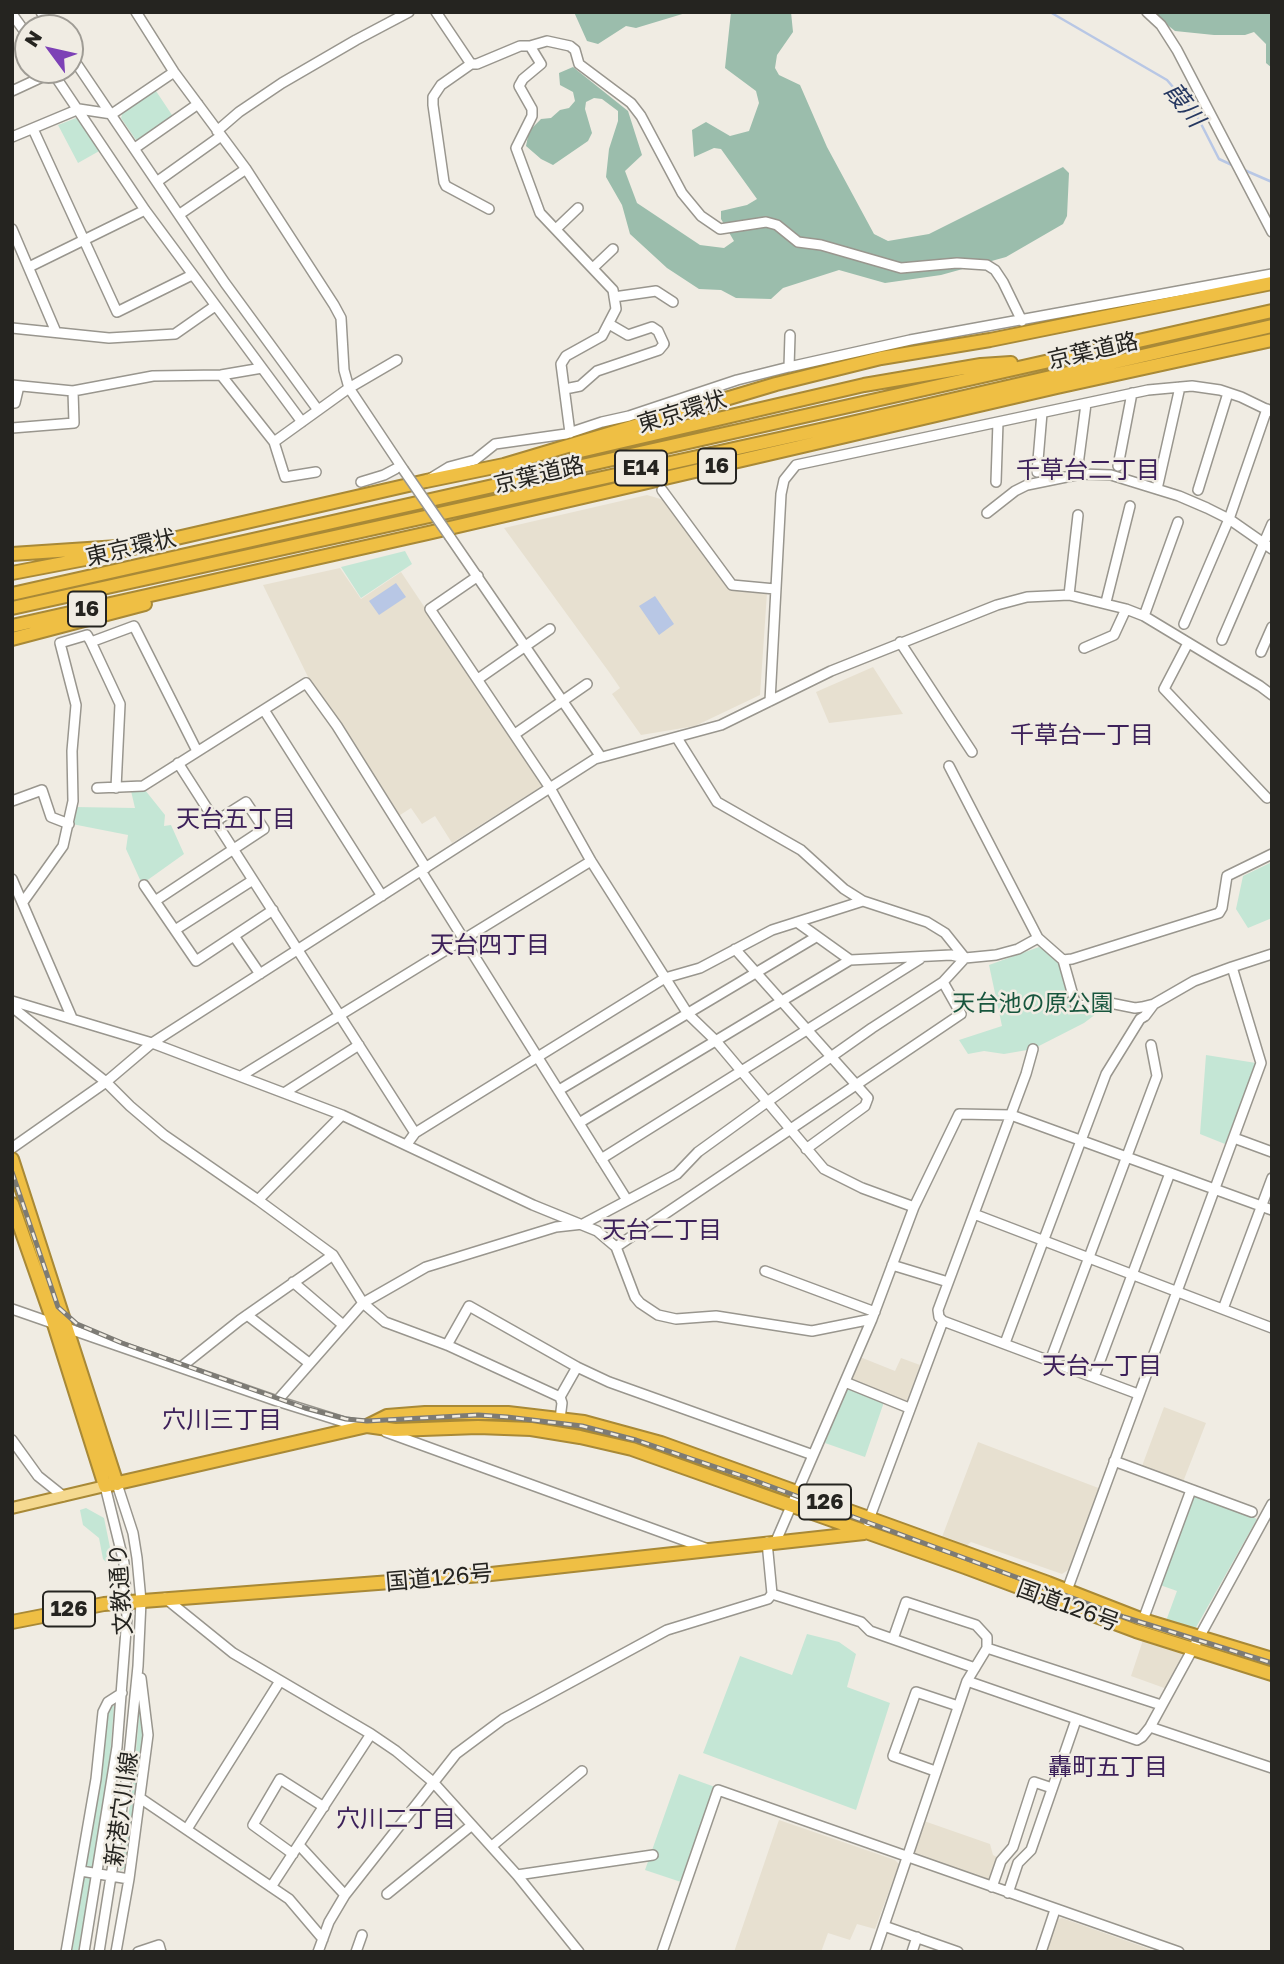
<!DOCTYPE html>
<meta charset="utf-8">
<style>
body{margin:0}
#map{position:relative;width:1284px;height:1964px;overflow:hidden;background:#f0ece3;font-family:"Golos Text",sans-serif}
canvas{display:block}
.frame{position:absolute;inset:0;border:14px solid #252420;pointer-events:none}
.north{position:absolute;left:14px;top:14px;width:70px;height:70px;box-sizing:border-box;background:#f0ece3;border:2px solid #9f9c95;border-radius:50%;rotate:303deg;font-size:19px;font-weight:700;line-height:28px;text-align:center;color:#252420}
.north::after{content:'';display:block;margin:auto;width:24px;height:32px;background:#7d41b6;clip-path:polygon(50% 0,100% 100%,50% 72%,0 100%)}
</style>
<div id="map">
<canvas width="1284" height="1964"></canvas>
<div class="frame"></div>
<div class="north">N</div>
</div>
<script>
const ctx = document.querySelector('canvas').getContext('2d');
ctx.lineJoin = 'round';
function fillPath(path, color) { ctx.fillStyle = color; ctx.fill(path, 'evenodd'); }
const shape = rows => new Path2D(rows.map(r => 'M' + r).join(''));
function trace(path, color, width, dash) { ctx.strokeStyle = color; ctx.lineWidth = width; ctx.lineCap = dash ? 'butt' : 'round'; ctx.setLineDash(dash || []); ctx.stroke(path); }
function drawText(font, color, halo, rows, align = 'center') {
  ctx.font = font + ' "Golos Text","Noto Sans JP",sans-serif'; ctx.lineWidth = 5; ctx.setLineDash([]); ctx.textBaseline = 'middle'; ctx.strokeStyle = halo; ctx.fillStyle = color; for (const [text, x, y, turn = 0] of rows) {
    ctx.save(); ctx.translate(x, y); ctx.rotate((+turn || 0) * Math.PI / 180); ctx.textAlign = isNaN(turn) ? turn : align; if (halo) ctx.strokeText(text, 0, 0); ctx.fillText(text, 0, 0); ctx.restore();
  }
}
fillPath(shape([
 [647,495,664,500,732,590,767,593,760,695,695,726,641,735,612,694,620,688,609,672,504,528],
 [340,568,361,599,401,572,541,781,542,786,452,843,435,816,422,824,411,808,397,817,338,721,309,679,263,585],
 [873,667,903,714,829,723,816,692],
 [860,1357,895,1371,901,1358,920,1365,907,1401,852,1381],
 [1164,1407,1206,1423,1183,1482,1142,1466],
 [978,1442,1101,1489,1071,1568,1062,1574,971,1542,966,1546,942,1537],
 [1143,1640,1185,1655,1167,1689,1131,1676],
 [779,1820,895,1860,899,1864,875,1929,857,1924,850,1940,828,1933,821,1952,734,1952],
 [924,1821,990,1844,993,1855,999,1858,990,1886,912,1857],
 [1062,1918,1158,1952,1045,1952,1056,1920]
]), '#e7e0d0');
fillPath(shape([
 [154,88,174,118,138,143,121,118,123,111],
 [76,118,80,120,101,150,78,163,58,125],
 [405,551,412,564,361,598,341,567],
 [145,790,165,815,164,826,171,825,184,854,142,884,126,849,128,835,72,824,75,807,135,808,131,791],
 [1272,862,1272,918,1248,928,1236,909,1243,876],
 [1039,947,1057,959,1071,1008,1100,1011,1084,1023,1033,1049,1004,1054,984,1051,968,1054,959,1040,1002,1026,989,965],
 [1206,1055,1256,1063,1225,1144,1200,1134],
 [851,1386,884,1402,865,1457,825,1443,847,1388],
 [1195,1494,1257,1519,1194,1631,1166,1621,1177,1591,1160,1585,1190,1497],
 [86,1508,104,1518,113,1562,106,1562,103,1559,99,1538,83,1525,80,1510],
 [807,1634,839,1642,856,1654,847,1687,890,1703,856,1810,703,1753,740,1656,792,1675],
 [140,1704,144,1734,141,1768,126,1867,120,1871,133,1784],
 [111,1706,114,1706,110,1758,95,1855,78,1952,72,1952,98,1795,107,1710],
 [679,1774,715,1787,681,1882,645,1870]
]), '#c4e6d5');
fillPath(shape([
 [574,12,689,12,636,28,626,26,598,44,587,41],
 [731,12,791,12,793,32,777,55,775,68,779,75,800,85,827,147,874,234,888,241,929,234,1063,167,1069,173,1067,216,1063,224,1006,257,941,275,885,283,839,270,783,288,771,299,736,298,721,290,699,289,667,268,630,234,622,205,606,177,609,149,618,121,618,111,602,99,594,98,586,102,585,109,592,133,588,141,553,165,541,159,526,146,529,131,541,119,551,118,560,110,569,108,575,101,573,92,560,85,559,73,573,67,628,111,642,155,625,171,637,203,700,245,724,248,734,241,721,219,721,211,747,205,757,199,721,149,714,148,694,157,692,130,706,122,730,136,749,131,759,103,756,91,725,68],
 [1151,12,1272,12,1272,68,1266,63,1266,44,1254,32,1245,35,1214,35,1175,31]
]), '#9bbdac');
fillPath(shape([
 [396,583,406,597,379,615,369,601],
 [655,596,674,624,659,635,639,606]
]), '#b8c7e5');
trace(shape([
 [1050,12,1167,80,1196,114,1219,159,1232,165],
 [1242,169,1272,182]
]), '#b8c7e5', 2.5);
const minor = shape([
 [41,12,52,28],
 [136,12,174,72,246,169,334,305,341,318,344,370,349,388,403,469],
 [436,12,471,64,477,64,520,46,530,46,541,64,523,79,519,86,532,109,532,116,516,148,540,213,613,290,616,309,602,336,566,356,561,364,570,433],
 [1147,12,1161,25,1177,50,1272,232],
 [12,14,28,36],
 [530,46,547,41,570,46,575,50,579,64,631,103,641,116,682,193,701,216,720,229,766,222,777,225,798,242,821,245,901,268,957,263,987,265,995,270,1003,282,1022,321],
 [70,54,225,283,318,410],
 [471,64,441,85,433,97,433,105,444,182,446,186,489,209],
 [51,70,145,210,302,422],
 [12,91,53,72],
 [33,129,117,312,192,275],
 [217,131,239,112,282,83,356,40,409,12],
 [12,137,79,109,112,114,174,72],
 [135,148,198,104],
 [158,181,221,136],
 [180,214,246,169],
 [12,229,56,332],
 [556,229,578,208],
 [29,267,145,210],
 [594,267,613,249],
 [614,297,656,291,673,302],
 [12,328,109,338,175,334,215,306],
 [789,367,790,335],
 [221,375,274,442,285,477,316,472],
 [12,385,73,391,153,376,221,375,262,368],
 [565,389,580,386,597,371,659,350,664,344,658,331,652,327,628,335,609,324],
 [12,403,15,403,19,386],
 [12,428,74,423,73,391],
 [274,442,349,388,397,360],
 [1078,465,1086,404],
 [1118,466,1132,393],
 [1037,472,1042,413],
 [431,478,449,467,475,460,495,444,566,434,602,422,629,416,737,380,789,367,910,340,1272,274],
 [361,482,384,475,401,466],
 [996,482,998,422],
 [1157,489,1180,387],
 [662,490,732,585,775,589],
 [1198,490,1228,393],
 [987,513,1015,491,1027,485,1081,474,1111,475,1179,496,1207,508,1229,519,1272,549],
 [450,537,601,757],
 [478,576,430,609,550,788,591,861,688,1014,716,1041,824,1169,862,1188,914,1207],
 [1069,595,1078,515],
 [1106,602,1130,506],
 [1144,616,1178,522],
 [1184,624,1229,519,1267,409],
 [1222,640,1272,524],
 [900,642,972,752],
 [1188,643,1164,689,1267,798],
 [1084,648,1114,635,1126,609],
 [1261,652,1272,627],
 [478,679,550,629],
 [770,701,781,494,784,480,796,465,1148,390,1192,386,1220,390,1241,397,1272,412],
 [264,710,382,896],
 [515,734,587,684],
 [677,738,717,802,801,850,844,889,863,901,927,922,945,933,965,958],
 [178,763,415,1133],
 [949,766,1038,938,1063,960,1076,1006,1110,1003,1135,1008,1142,1007,1154,1004,1194,981,1232,967,1261,1063,1062,1604],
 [97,788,143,786,306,683,337,726,426,868],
 [116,788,120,704,91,642,134,626,197,751],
 [12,801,42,790,51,817,69,824],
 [421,871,627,1200],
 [12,879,72,1018],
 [144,885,196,961,273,910],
 [155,901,264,829,246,802,216,821],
 [23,902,63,846,73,801,72,751,76,705,60,643,87,635,91,642],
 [797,922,850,960],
 [175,930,253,880],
 [234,936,260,974],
 [735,949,868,1098,865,1106,806,1149],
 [1063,960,1072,959,1219,913,1222,908,1227,876,1272,854],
 [1232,967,1272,954],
 [12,1001,152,1043,342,1115,533,1205,597,1231,616,1247,635,1297,640,1303,658,1315,676,1319,716,1316,812,1331,872,1319],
 [12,1007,106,1082,130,1106,164,1135,258,1200,333,1255,363,1303,385,1322,447,1345,560,1397,562,1403,560,1419],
 [1033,1049,1026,1074,938,1310,939,1317,943,1321,1138,1394],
 [241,1076,591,861],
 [559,1090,816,937],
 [284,1093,359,1045],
 [579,1123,850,960,951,955,965,958],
 [1234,1138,1272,1152],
 [407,1144,415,1133,665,978,700,968,772,930,863,901],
 [12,1148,106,1082,152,1043,595,759,721,725,831,671,997,605,1027,597,1069,595,1126,609,1144,616,1260,686,1272,695],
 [601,1159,920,959],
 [258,1200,342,1115],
 [974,1214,1272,1328],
 [616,1247,961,1014,943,982],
 [892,1265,948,1282],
 [765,1271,875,1312],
 [293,1282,343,1325],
 [12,1309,277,1401,344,1422,362,1425],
 [1223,1309,1272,1178],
 [247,1315,309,1363],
 [1005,1343,1106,1074,1140,1019,1145,1016,1154,1004],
 [447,1345,469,1306,577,1367,609,1382,813,1455],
 [1050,1361,1157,1076,1151,1045],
 [181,1367,240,1320,333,1255],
 [1094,1377,1170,1173],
 [845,1382,909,1408],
 [560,1397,577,1367],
 [277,1401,363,1303,426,1267,556,1227,583,1224,677,1174,698,1152,767,1102,872,1028,943,982,965,958,996,955,1018,949,1038,938],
 [386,1432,708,1549],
 [12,1440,38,1476,63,1496],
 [1114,1461,1252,1512],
 [868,1522,943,1321],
 [776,1541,872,1319,914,1207,959,1114,1011,1115,1272,1210],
 [767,1542,772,1594,861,1622,870,1631,975,1668],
 [165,1598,233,1653,371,1734,396,1751,433,1782,517,1875,579,1952],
 [1143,1620,1191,1490],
 [987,1648,1161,1705],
 [967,1681,1137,1740,1142,1737,1150,1727,1272,1504],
 [1150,1727,1272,1768],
 [935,1771,893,1756,916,1692,958,1706],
 [140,1798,289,1899,323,1939],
 [187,1829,280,1681],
 [299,1845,345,1895],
 [492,1846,582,1771],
 [293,1854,253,1825,280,1779,324,1807],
 [81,1871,129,1879],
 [517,1875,653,1855],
 [271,1887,371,1734],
 [992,1887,1001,1861,1013,1847,1034,1782,1052,1788],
 [1008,1893,1018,1863,1031,1850,1076,1720],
 [387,1894,472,1825],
 [884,1926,958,1952],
 [66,1952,96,1779,103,1712,108,1702,122,1693],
 [84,1952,117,1747,127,1617,124,1563,105,1486],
 [99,1952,127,1776,138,1666,141,1601,137,1558,133,1533,117,1484],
 [116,1952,129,1879,148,1735,141,1678],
 [138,1952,159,1945,161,1952],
 [318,1952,329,1922,345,1895,456,1754,503,1719,667,1630,768,1599,772,1594],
 [356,1952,362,1935],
 [662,1952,718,1790,1179,1952],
 [875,1952,967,1681,987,1648,987,1637,976,1625,906,1602,893,1639],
 [912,1952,917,1937],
 [1041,1952,1055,1910]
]);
const major = shape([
 [12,1508,105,1486]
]);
const highway = shape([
 [576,452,864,385,981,365,1011,363],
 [12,554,118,547],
 [12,573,85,559,426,481,504,465,776,384,881,358,990,340,1272,283],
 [12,594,1272,311],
 [12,608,838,426,1272,326],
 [12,626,428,533,1057,387,1272,340],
 [12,639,145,604],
 [12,1159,117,1484],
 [12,1204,53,1321,105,1486,367,1426,387,1416,425,1413,508,1413,584,1422,661,1443,1048,1583,1143,1620,1272,1659],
 [367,1426,395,1430,478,1427,531,1429,580,1437,632,1449,965,1567,1136,1631,1272,1674],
 [12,1622,104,1604,482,1575,864,1533]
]);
trace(minor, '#99968e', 12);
trace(major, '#a88937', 14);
trace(highway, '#a88937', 16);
trace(minor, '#fff', 9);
trace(major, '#f5d98f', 10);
trace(highway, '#efbf44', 12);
const rail = shape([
 [12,1172,58,1307,77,1324,122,1343,305,1408,346,1419,367,1421,478,1415,507,1417,582,1426,636,1440,745,1477,1124,1617,1272,1663]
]);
trace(rail, '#7d7b75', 5);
trace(rail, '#f0ece3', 2.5, [8]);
const minorBridge = shape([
 [403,469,450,537]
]);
trace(minorBridge, '#99968e', 12, []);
trace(minorBridge, '#fff', 9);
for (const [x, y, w] of [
 [717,466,38],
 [641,468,52],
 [87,609,38],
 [825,1502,52],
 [69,1609,52]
]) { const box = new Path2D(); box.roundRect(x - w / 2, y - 17.5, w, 35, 5); ctx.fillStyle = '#f0ece3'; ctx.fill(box); trace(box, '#252420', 2); }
drawText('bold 21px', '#252420', null, [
 ["16",717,466],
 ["E14",641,468],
 ["16",87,609],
 ["126",825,1502],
 ["126",69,1609]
]);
drawText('23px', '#252420', '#f0ece3', [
 ["京葉道路",1093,351,-13],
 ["東京環状",682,412,-17],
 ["京葉道路",539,475,-13],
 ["東京環状",131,548,-13],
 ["国道126号",439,1578,-5],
 ["文教通り",121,1589,-94],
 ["国道126号",1068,1606,20],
 ["新港穴川線",122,1809,-82]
]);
drawText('23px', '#17553d', '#f0ece3', [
 ["天台池の原公園",1033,1004]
]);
drawText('italic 24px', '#263861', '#f0ece3', [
 ["葭川",1184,105,52]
]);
drawText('24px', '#3d215a', '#f0ece3', [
 ["千草台二丁目",1088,470],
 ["千草台一丁目",1082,735],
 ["天台五丁目",236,819],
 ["天台四丁目",490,945],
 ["天台二丁目",662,1230],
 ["天台一丁目",1102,1366],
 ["穴川三丁目",222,1420],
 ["轟町五丁目",1108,1767],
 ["穴川二丁目",396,1819]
]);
</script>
